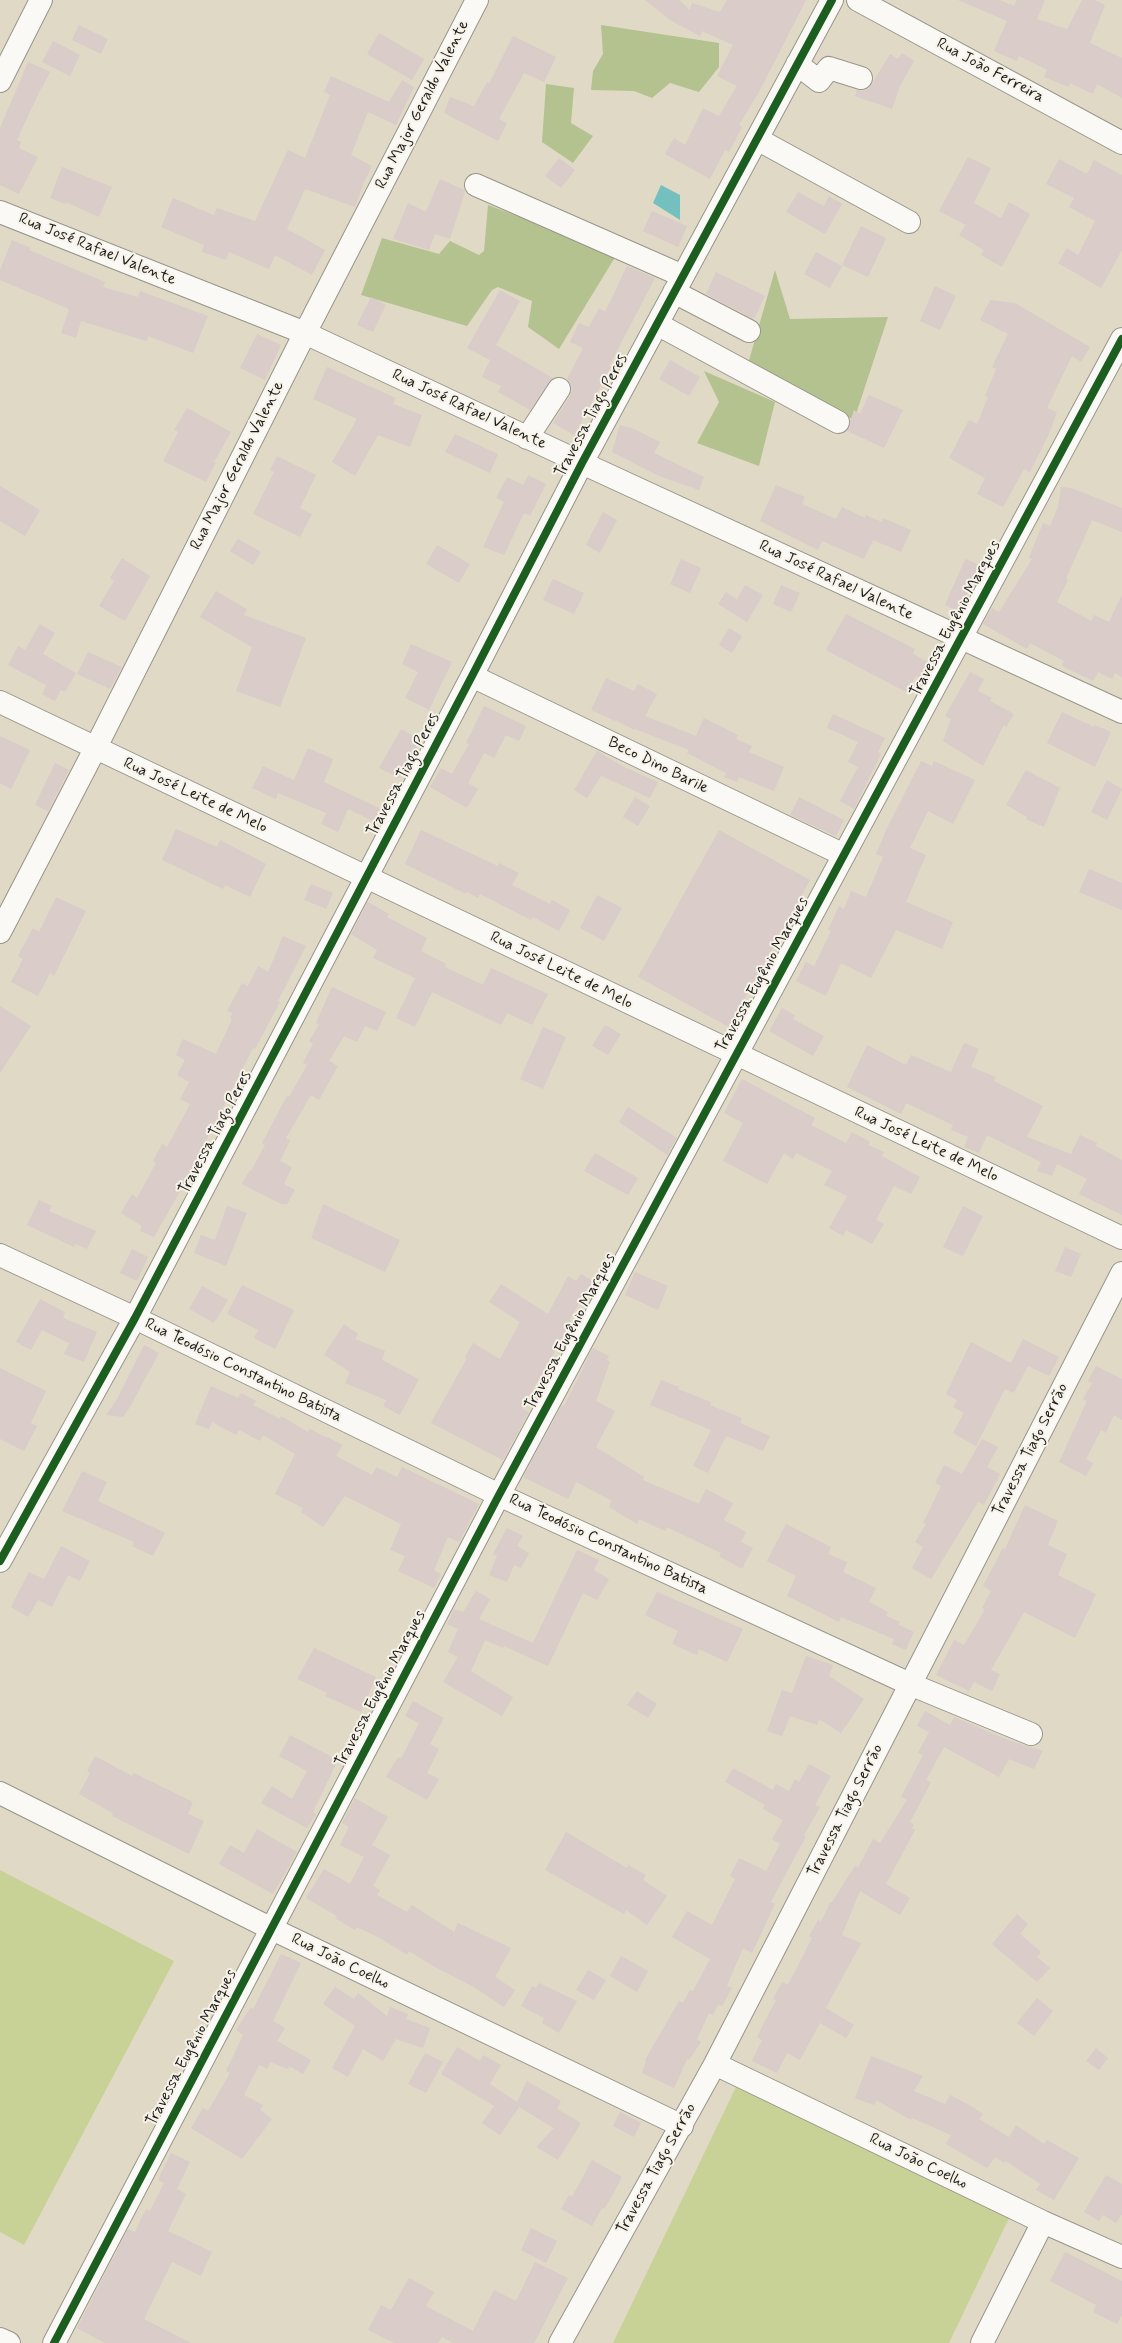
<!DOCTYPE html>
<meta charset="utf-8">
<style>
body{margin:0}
canvas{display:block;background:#e0d9c5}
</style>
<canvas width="1122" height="2343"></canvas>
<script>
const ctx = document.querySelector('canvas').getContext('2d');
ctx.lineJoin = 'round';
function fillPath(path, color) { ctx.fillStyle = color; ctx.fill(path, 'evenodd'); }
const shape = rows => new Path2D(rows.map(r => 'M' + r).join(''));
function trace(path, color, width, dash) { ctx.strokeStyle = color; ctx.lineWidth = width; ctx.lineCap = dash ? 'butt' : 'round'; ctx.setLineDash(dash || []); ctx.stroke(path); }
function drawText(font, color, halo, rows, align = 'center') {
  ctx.font = font + ' Mynerve,sans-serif'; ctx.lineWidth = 4; ctx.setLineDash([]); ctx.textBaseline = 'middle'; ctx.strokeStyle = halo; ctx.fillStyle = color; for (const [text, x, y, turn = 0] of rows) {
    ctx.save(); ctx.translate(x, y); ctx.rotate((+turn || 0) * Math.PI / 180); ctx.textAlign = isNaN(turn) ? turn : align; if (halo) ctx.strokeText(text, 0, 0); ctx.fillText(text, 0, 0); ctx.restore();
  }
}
fillPath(shape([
 [0,1870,174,1961,24,2245,0,2232],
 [736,2087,1011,2214,949,2343,613,2343]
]), '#c8d297');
fillPath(shape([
 [601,25,719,43,719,67,699,92,670,83,652,98,634,91,591,90,593,71,603,54],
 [546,84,574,88,571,123,593,136,573,163,542,142],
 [488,205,617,254,559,349,528,327,532,301,498,287,492,290,467,326,361,295,382,238,439,254,450,241,479,255,484,251],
 [775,270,790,319,888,317,854,420,748,364],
 [704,371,775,402,759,466,697,443,719,402]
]), '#b3c28f');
fillPath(shape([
 [661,185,680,195,680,220,653,203]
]), '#74c0bf');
fillPath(shape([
 [645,0,679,0,690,10,692,3,720,12,727,0,806,0,759,92,739,125,742,127,729,152,725,150,710,179,665,154,674,138,685,145,703,108,719,116,737,86,717,76,733,45,702,31,700,36,670,20],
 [958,0,1000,0,1014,6,1017,0,1045,0,1037,19,1067,29,1082,0,1095,0,1105,5,1090,43,1122,58,1122,98,1097,84,1093,94,1070,83,1069,87,1044,77,1047,70,1019,56,1017,61,994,51,1007,21],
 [79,25,108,39,101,54,72,40],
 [379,33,424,59,412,80,367,54],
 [513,36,556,57,544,82,524,73,499,119,507,123,498,141,444,113,450,97,474,106,487,82,489,84],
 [53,41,80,55,70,76,42,62],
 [902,53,914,61,900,86,892,109,855,96,857,90,864,91,870,87,890,54,898,59],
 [28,62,50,72,42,88,41,88,17,140,21,142,19,148,38,157,19,194,0,185,0,128],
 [331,76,389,102,402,80,414,87,396,125,368,112,351,155,372,166,364,182,355,207,305,189,287,229,325,250,312,275,275,255,269,269,229,252,226,260,202,252,204,245,161,227,173,198,214,215,217,208,255,221,288,150,305,158,330,95,324,92],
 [968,157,991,168,974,203,1001,218,1009,202,1030,214,1002,267,981,255,984,250,959,235,966,225,939,211],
 [559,158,575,170,561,188,545,176],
 [1059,159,1087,174,1094,160,1122,175,1122,250,1101,288,1058,263,1067,248,1078,255,1095,221,1069,207,1074,198,1046,184],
 [62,167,112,187,99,217,66,202,65,204,50,198],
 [440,179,464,190,465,192,450,239,435,234,429,250,393,239,408,203,426,212],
 [798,192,824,206,829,196,842,204,825,234,786,212],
 [652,211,687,226,678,247,643,231],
 [861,226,886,238,868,277,842,265],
 [12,240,31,248,29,250,105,282,103,287,138,297,140,291,208,316,193,353,148,336,146,341,81,321,76,338,61,333,69,309,0,280,0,270],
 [816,252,842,266,830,288,804,274],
 [627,266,655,278,609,366,611,367,574,435,553,423,570,396,572,389,567,379,583,348,570,342,579,323,589,327,599,308,605,312],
 [716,272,765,296,754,319,706,294],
 [935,286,956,296,940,330,920,321],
 [500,290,520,301,496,345,553,378,530,410,498,392,501,386,482,377,490,360,467,348],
 [371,297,386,305,373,332,357,325],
 [990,300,1015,303,1090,347,1081,362,1072,356,1047,408,1057,412,1049,434,1030,472,1024,469,1003,507,977,494,985,478,949,458,969,420,977,424,988,397,985,396,996,369,992,367,1008,334,980,320],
 [257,334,281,345,265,380,240,368],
 [670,360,700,377,689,396,659,379],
 [327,367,396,398,393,404,422,415,410,447,378,435,355,476,332,462,357,419,313,399],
 [869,395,903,410,884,448,847,431,854,410,860,414],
 [187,408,231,432,214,462,216,462,206,482,163,461,178,432,174,430],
 [620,425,634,429,660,442,654,453,704,477,699,490,659,476,612,452],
 [455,434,498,454,490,473,445,452],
 [277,456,316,475,300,508,312,514,300,537,253,514,274,472,270,470],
 [528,475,546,484,530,516,524,513,504,555,483,547,504,502,496,498,507,477,523,485],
 [776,485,805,497,802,504,836,519,842,507,865,518,866,515,882,522,883,518,911,530,901,552,873,540,864,559,822,541,818,550,760,521],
 [0,486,40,510,25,536,0,521],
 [1061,487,1071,488,1122,508,1122,532,1092,520,1066,579,1068,580,1057,602,1091,621,1094,615,1109,622,1122,595,1122,677,1115,673,1112,679,1098,672,1093,681,1062,666,1064,661,1030,643,1027,649,983,624,992,608,999,612,1032,559,1029,558,1043,523,1050,526,1058,507],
 [603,512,617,520,600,553,586,545],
 [238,539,261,552,253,565,230,551],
 [437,545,470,564,459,583,426,564],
 [122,558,150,576,125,621,99,606,114,581,110,578],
 [681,559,701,568,690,593,670,584],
 [965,559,980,565,967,594,969,596,960,612,945,605],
 [553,579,584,593,574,614,543,600],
 [745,585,763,595,747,622,718,604,726,592,737,599],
 [781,585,800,593,791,612,773,604],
 [216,591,247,609,244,615,306,638,280,707,236,691,252,647,200,617],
 [846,614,915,649,913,654,932,664,923,680,916,676,906,692,826,650],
 [40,624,55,633,43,654,76,673,65,692,61,690,55,701,42,694,46,685,8,665,18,646,25,650],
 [729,628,742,636,732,653,719,645],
 [411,644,452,662,429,710,405,698,418,672,402,664],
 [88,652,122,667,110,689,77,674],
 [970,672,984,679,978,691,992,698,990,701,1014,714,1006,727,1004,725,983,766,943,741,951,719,945,716],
 [606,678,634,691,638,684,657,694,645,716,696,736,704,718,738,735,736,739,752,746,749,752,784,767,774,791,739,777,737,782,724,777,726,773,687,753,689,750,635,729,634,730,616,720,615,721,591,710],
 [484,706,526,726,519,741,506,735,494,758,484,753,468,783,478,789,467,808,430,787,441,768,452,774,469,744,466,743],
 [1062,712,1094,727,1095,725,1111,732,1095,767,1047,743],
 [833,714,885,738,878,752,881,754,854,809,840,801,858,767,848,762,858,742,827,728],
 [401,729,420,740,399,778,379,768],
 [0,736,30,750,11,789,0,783],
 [308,748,333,759,324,782,383,810,377,823,348,809,338,832,321,824,326,813,278,793,276,799,252,788,263,766,294,780],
 [597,751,624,767,658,782,650,798,601,776,587,798,574,790],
 [921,761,932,766,934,761,975,780,953,824,928,811,910,848,926,855,906,902,953,922,942,949,896,930,871,978,841,963,826,996,796,981,806,962,814,966,831,931,828,930,839,906,844,909,851,891,866,897,883,857,876,854,887,828],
 [55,763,69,770,48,811,35,805],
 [1026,770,1060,788,1044,827,1026,819,1027,817,1006,805],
 [1107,780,1122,789,1107,820,1091,812],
 [635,797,650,806,638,826,623,817],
 [799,797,844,820,836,836,790,815],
 [176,829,217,847,220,840,266,864,250,897,225,885,223,889,162,860],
 [421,830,498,866,499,863,519,873,512,885,550,904,552,900,570,910,559,931,533,917,531,920,480,894,478,898,467,892,466,894,405,864],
 [719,830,810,880,729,1027,638,977],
 [1089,869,1122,883,1122,910,1079,892],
 [311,884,333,893,326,909,304,900],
 [597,895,622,908,604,941,580,928],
 [56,897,86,911,54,976,50,973,38,996,11,982,23,959,18,956,33,928,39,932],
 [368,902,389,914,387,917,427,938,421,951,446,964,445,967,483,985,491,968,548,994,532,1025,507,1013,501,1025,432,992,415,1027,396,1018,415,978,373,958,377,950,351,934],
 [283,936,306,946,278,1001,280,1002,255,1049,253,1048,201,1150,203,1151,154,1237,140,1231,142,1226,121,1213,132,1194,137,1198,156,1163,153,1161,162,1144,167,1147,190,1104,180,1099,189,1082,177,1075,185,1060,176,1055,183,1039,216,1054,232,1019,230,1018,233,1013,227,1011,242,983,248,986,258,966,268,972],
 [332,987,386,1012,377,1031,365,1026,357,1042,344,1036,329,1061,338,1066,319,1100,311,1095,286,1138,290,1140,280,1161,292,1167,284,1184,295,1190,287,1204,281,1204,242,1184,250,1170,251,1171,265,1145,262,1143,287,1096,289,1097,307,1065,303,1063,313,1044,309,1041,319,1025,316,1023],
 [0,1006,31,1026,0,1073],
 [782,1008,795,1015,793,1019,824,1036,813,1056,769,1031],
 [605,1025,621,1034,608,1055,592,1046],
 [543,1027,566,1037,543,1089,520,1079],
 [964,1043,979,1049,971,1067,996,1077,994,1081,1043,1106,1027,1137,1071,1154,1080,1135,1097,1143,1096,1146,1122,1160,1122,1215,1079,1194,1087,1179,1057,1164,1052,1176,1037,1171,1041,1162,987,1135,979,1153,964,1147,968,1137,951,1130,953,1125,906,1103,901,1114,847,1087,867,1045,906,1065,911,1055,951,1072],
 [742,1079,815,1118,811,1125,846,1143,852,1132,870,1142,868,1145,884,1152,882,1156,920,1177,911,1194,894,1186,876,1220,884,1224,872,1244,846,1230,843,1236,829,1228,847,1196,824,1185,832,1171,796,1153,793,1159,784,1153,767,1184,723,1161,743,1123,724,1113],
 [628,1107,677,1138,667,1155,619,1122],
 [595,1153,638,1178,628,1195,584,1171],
 [39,1200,52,1206,49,1211,96,1231,87,1249,75,1244,74,1247,27,1225],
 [323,1204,400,1240,385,1272,311,1238],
 [227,1206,247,1213,226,1266,194,1253,201,1235,215,1240],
 [963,1206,983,1216,963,1256,943,1247],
 [1065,1247,1081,1254,1071,1277,1055,1271],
 [132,1249,148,1257,137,1281,120,1273],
 [635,1272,668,1286,658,1310,625,1295],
 [581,1274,593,1281,569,1320,571,1321,560,1342,522,1409,529,1412,503,1460,431,1423,467,1358,465,1357,473,1343,500,1359,520,1322,489,1302,501,1284,548,1314,568,1276,576,1281],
 [242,1285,294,1310,275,1349,254,1338,258,1330,227,1314],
 [202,1286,228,1300,214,1323,189,1309],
 [40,1299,65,1312,63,1318,97,1332,84,1362,64,1354,69,1343,42,1330,31,1350,16,1342],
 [344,1324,358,1334,355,1339,385,1351,382,1360,419,1379,400,1415,383,1406,386,1400,345,1383,350,1372,324,1355],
 [1023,1339,1059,1357,1049,1376,1028,1366,1014,1393,1005,1389,976,1446,953,1433,964,1413,953,1407,957,1400,946,1394,971,1342,1011,1363],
 [144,1345,159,1353,130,1407,123,1417,106,1415,116,1401],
 [593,1348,609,1356,607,1360,610,1362,596,1401,615,1411,596,1447,644,1477,643,1480,699,1504,706,1489,733,1503,724,1520,746,1532,741,1542,753,1548,742,1569,719,1556,721,1553,667,1527,665,1531,639,1519,637,1524,609,1507,612,1501,576,1482,568,1499,523,1477,562,1405,564,1406],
 [1096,1366,1122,1379,1122,1420,1114,1415,1106,1433,1101,1430,1086,1459,1093,1463,1086,1476,1059,1462,1087,1401,1083,1399,1092,1383,1088,1381],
 [0,1368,46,1391,31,1423,37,1426,24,1451,0,1439],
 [661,1380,679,1387,678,1389,711,1402,710,1405,742,1418,740,1423,770,1436,763,1451,726,1436,708,1473,693,1466,711,1430,650,1405],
 [211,1386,238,1398,241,1393,256,1401,253,1405,280,1419,281,1416,308,1432,310,1429,327,1438,328,1437,342,1445,336,1456,372,1475,376,1467,397,1477,402,1467,479,1504,459,1542,448,1537,434,1570,441,1574,434,1588,398,1571,405,1556,390,1550,401,1524,345,1496,323,1527,301,1512,303,1508,275,1494,295,1454,263,1435,260,1441,239,1430,236,1435,212,1422,209,1429,195,1424],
 [982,1439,998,1447,987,1467,1000,1474,984,1505,978,1502,931,1579,912,1568,923,1547,915,1542,926,1524,923,1523,941,1486,935,1483,944,1465,962,1474],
 [82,1471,107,1482,98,1501,165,1533,153,1556,132,1546,134,1542,62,1511],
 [1025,1505,1058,1521,1048,1545,1067,1554,1058,1575,1096,1594,1075,1638,1024,1612,991,1670,1000,1674,992,1691,974,1682,969,1691,936,1675,954,1640,964,1645,985,1609,982,1608,991,1591,983,1586,1003,1548,1005,1549],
 [786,1524,831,1547,828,1554,847,1562,843,1572,876,1588,869,1602,888,1612,886,1616,900,1622,899,1625,914,1632,906,1650,892,1644,894,1639,841,1617,839,1622,787,1596,796,1576,767,1561],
 [507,1528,523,1536,517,1546,529,1553,521,1568,514,1565,507,1582,489,1575,497,1556,493,1554],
 [61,1546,90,1561,80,1581,68,1575,52,1607,38,1600,28,1617,11,1607,29,1572,44,1579],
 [577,1550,599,1560,594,1570,609,1579,597,1600,583,1593,548,1666,504,1646,503,1648,485,1640,471,1671,513,1697,502,1716,443,1682,458,1657,448,1652,458,1629,447,1624,454,1609,463,1612,476,1591,490,1599,479,1619,533,1643],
 [657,1592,743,1629,727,1662,699,1649,697,1655,672,1644,678,1631,645,1615],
 [314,1648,376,1677,361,1712,325,1696,327,1693,297,1679],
 [806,1656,833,1665,829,1676,864,1699,841,1733,819,1719,817,1725,790,1716,782,1736,767,1731,782,1690,792,1693],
 [637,1691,657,1704,648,1718,627,1705],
 [413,1701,444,1718,430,1744,439,1749,427,1773,439,1779,427,1800,386,1777,398,1757,401,1759,419,1723,405,1716],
 [925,1711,950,1725,954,1717,1008,1740,1043,1751,1034,1769,1009,1759,999,1777,944,1747,926,1780,931,1782,910,1822,914,1825,912,1828,915,1830,886,1884,910,1898,900,1915,860,1891,842,1935,861,1943,826,2008,854,2025,846,2038,820,2023,800,2060,787,2053,777,2073,752,2061,762,2040,757,2037,776,2000,773,1999,782,1982,788,1985,812,1938,809,1936,818,1920,821,1922,830,1902,832,1902,855,1866,858,1868,873,1839,880,1843,907,1800,901,1797,923,1755,918,1753,929,1732,917,1726],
 [290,1735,338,1760,313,1812,316,1814,307,1828,261,1803,272,1786,292,1799,307,1771,279,1756],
 [95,1756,132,1776,134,1773,193,1802,188,1814,204,1821,189,1854,112,1816,113,1813,79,1794,90,1773,87,1771],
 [809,1764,831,1776,815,1805,820,1807,804,1835,806,1836,771,1902,775,1904,752,1953,743,1948,727,1986,732,1988,722,2006,718,2004,713,2015,709,2013,697,2039,701,2042,689,2060,687,2059,674,2088,642,2073,646,2061,645,2060,679,2001,683,2003,690,1990,693,1991,710,1959,672,1937,687,1911,712,1925,735,1879,730,1876,739,1858,766,1871,780,1844,772,1839,783,1820,763,1809,765,1805,725,1782,733,1768,773,1790,776,1784,789,1791,795,1779,799,1782],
 [355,1798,388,1817,372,1845,390,1855,373,1886,380,1890,377,1895,407,1912,412,1905,454,1932,458,1923,511,1948,495,1977,515,1990,504,2007,474,1987,435,1967,409,1951,407,1955,380,1938,357,1927,355,1930,335,1918,337,1916,306,1898,324,1869,350,1884,364,1857,340,1845,349,1827,342,1823],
 [257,1829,297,1852,273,1894,219,1864,230,1845,244,1853],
 [566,1832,627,1868,628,1865,646,1875,643,1880,667,1896,647,1925,626,1910,624,1914,545,1870],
 [1017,1914,1028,1924,1020,1934,1041,1952,1037,1957,1050,1968,1037,1982,992,1944],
 [281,1954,301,1963,273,2021,285,2028,277,2041,311,2060,303,2074,289,2066,288,2069,270,2062,267,2069,259,2065,244,2095,263,2105,260,2110,272,2119,242,2159,191,2128,203,2108,208,2111,230,2073,226,2071,243,2035,236,2030,250,2008,253,2009],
 [621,1956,648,1971,637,1992,610,1976],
 [588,1970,606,1980,594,2000,576,1990],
 [539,1983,577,2001,559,2033,542,2023,544,2018,521,2006,532,1986,536,1988],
 [335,1987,354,1999,358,1993,387,2016,390,2007,408,2014,406,2019,430,2028,423,2048,396,2039,383,2061,363,2049,348,2077,332,2068,355,2026,323,2004],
 [1037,1998,1053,2011,1034,2036,1017,2023],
 [457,2047,480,2061,483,2055,501,2065,490,2084,517,2102,527,2081,561,2101,557,2109,581,2123,558,2160,536,2147,554,2128,519,2107,500,2135,482,2123,494,2106,441,2074],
 [1096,2048,1108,2058,1099,2070,1086,2061],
 [425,2053,443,2062,426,2093,408,2084],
 [871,2056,923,2076,914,2091,945,2104,950,2095,973,2107,983,2114,979,2119,1009,2137,1016,2125,1044,2144,1047,2140,1079,2158,1054,2200,1036,2190,1040,2184,1006,2161,1004,2163,995,2157,987,2168,946,2144,951,2135,912,2118,911,2120,876,2100,874,2105,855,2098],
 [620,2112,641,2123,634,2137,613,2126],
 [171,2153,190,2162,177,2189,186,2194,168,2231,212,2252,201,2276,172,2262,144,2319,191,2343,105,2343,77,2328,128,2229,135,2232,146,2209,150,2211,164,2183,158,2180],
 [592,2160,622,2177,612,2196,604,2209,602,2208,592,2226,561,2209,569,2195,572,2197],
 [1106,2175,1122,2184,1122,2214,1116,2223,1103,2215,1099,2221,1084,2212],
 [531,2228,557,2241,546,2263,521,2250],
 [1065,2252,1122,2281,1122,2315,1117,2324,1093,2312,1096,2305,1050,2281],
 [535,2262,568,2278,534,2343,454,2343,442,2337,438,2343,394,2343,368,2330,381,2305,391,2310,409,2278,434,2292,426,2306,473,2331,494,2290,516,2301]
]), '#d9ccc9');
const street = shape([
 [858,0,1122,143],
 [797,64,819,81,829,68,861,78],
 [0,81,41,0],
 [757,139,909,222],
 [476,185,683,276],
 [0,212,305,333,582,463,1122,712],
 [674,292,749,331],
 [657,324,838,422],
 [527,438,559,389],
 [472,676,844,855],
 [0,702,1122,1238],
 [0,932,95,749,305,333,477,0],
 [0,1255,135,1318,499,1495,912,1685,1031,1734],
 [0,1561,135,1318,472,676,582,463,832,0],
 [0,1793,270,1928,682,2126],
 [715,2064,1043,2222,1122,2257],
 [0,2339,9,2343],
 [54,2343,499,1495,1122,339],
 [560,2343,715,2064,1122,1273],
 [982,2343,1043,2222]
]);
trace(street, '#98958a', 24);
trace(street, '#faf9f6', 22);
trace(shape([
 [0,1561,135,1318,472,676,582,463,832,0],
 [54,2343,499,1495,1122,339]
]), '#1b5e20', 8);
drawText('16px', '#1c1c1c', '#f7f3e8', [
 ["Rua João Ferreira",990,71,28],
 ["Rua Major Geraldo Valente",423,105,-63],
 ["Rua José Rafael Valente",97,250,22],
 ["Rua José Rafael Valente",469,410,25],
 ["Travessa Tiago Peres",592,416,-62],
 ["Rua Major Geraldo Valente",238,466,-63],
 ["Rua José Rafael Valente",836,581,25],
 ["Travessa Eugênio Marques",956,619,-62],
 ["Beco Dino Barile",658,766,26],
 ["Travessa Tiago Peres",404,775,-62],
 ["Rua José Leite de Melo",195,796,25],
 ["Rua José Leite de Melo",561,971,26],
 ["Travessa Eugênio Marques",763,975,-61],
 ["Travessa Tiago Peres",216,1133,-62],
 ["Rua José Leite de Melo",926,1145,25],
 ["Travessa Eugênio Marques",571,1332,-62],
 ["Rua Teodósio Constantino Batista",243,1371,26],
 ["Travessa Tiago Serrão",1031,1450,-63],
 ["Rua Teodósio Constantino Batista",608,1545,25],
 ["Travessa Eugênio Marques",381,1689,-62],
 ["Travessa Tiago Serrão",846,1811,-63],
 ["Rua João Coelho",340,1962,26],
 ["Travessa Eugênio Marques",192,2048,-62],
 ["Rua João Coelho",918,2162,26],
 ["Travessa Tiago Serrão",657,2169,-61]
]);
</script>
